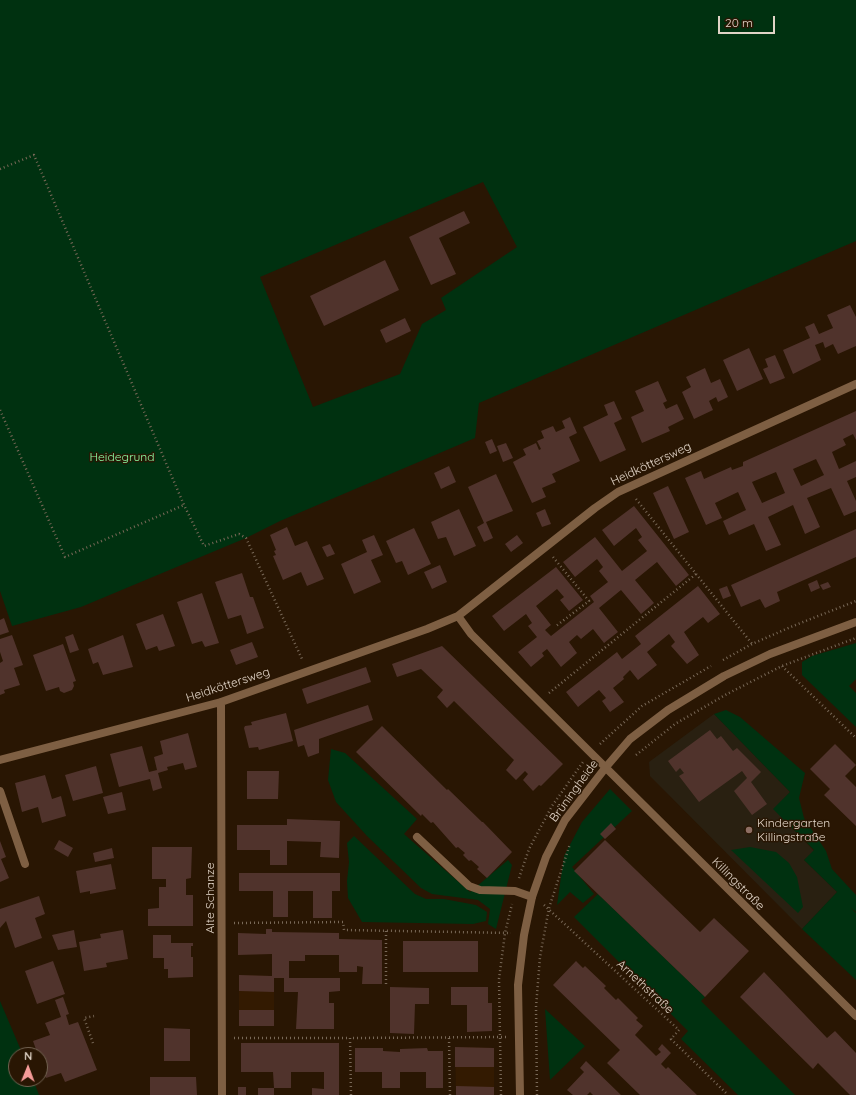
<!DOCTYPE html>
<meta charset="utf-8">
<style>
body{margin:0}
#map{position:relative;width:856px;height:1095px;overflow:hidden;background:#291603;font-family:Quicksand,sans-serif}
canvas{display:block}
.north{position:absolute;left:8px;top:1047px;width:40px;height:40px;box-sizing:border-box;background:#291603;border:1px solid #726251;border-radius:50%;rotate:1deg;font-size:11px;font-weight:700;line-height:16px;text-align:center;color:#e0d3c6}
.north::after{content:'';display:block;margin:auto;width:14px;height:18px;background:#f59b98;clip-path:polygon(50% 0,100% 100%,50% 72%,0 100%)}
.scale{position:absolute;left:718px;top:16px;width:57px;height:18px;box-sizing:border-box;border:2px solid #e0d3c6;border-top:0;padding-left:5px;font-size:12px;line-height:14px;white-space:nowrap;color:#e0d3c6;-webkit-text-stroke:3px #291603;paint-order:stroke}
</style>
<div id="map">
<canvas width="856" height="1095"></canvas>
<div class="north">N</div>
<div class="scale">20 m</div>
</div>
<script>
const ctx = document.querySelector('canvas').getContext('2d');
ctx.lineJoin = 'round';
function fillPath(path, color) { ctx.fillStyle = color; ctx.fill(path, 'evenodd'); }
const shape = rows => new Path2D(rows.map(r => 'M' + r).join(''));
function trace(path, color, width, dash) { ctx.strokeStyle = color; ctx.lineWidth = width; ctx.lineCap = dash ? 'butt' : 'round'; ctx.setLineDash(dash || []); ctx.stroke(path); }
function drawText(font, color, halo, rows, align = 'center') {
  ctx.font = font + ' Quicksand,sans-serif'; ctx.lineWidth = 3; ctx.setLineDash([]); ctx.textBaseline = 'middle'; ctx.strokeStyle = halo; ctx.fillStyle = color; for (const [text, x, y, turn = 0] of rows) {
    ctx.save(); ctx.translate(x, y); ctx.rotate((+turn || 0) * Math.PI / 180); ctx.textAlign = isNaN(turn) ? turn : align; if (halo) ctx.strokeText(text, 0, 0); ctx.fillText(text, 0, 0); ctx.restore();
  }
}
fillPath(shape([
 [239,975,272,976,272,978,274,978,274,1026,239,1026],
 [455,1047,494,1048,494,1095,456,1095]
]), '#331a01');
fillPath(shape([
 [714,714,790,792,774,809,814,851,804,860,837,892,802,929,650,776,649,762]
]), '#292011');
fillPath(shape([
 [0,0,856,0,856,241,479,403,475,438,280,521,246,538,81,607,12,626,0,591],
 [483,182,517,247,441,298,446,310,422,324,400,374,313,407,260,277],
 [856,643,856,679,849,686,856,693,856,727,802,675,802,662,812,656],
 [726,710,740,717,805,773,799,798,804,818,826,851,832,869,856,895,856,912,850,907,856,913,856,980,802,929,837,892,804,860,814,850,773,809,790,792,714,714],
 [331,749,345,753,417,819,404,834,470,892,508,860,512,865,496,929,488,924,490,909,478,900,432,894,421,888,367,836,336,802,328,780],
 [610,789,632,811,572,867,594,894,583,903,570,892,557,905,564,856,582,822],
 [354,836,415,894,426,899,444,899,476,905,487,912,486,921,473,924,362,922,348,898,347,881,349,862,347,843],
 [750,847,776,852,789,863,797,877,803,907,798,913,731,850],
 [598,894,705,997,701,1001,795,1095,738,1095,681,1039,688,1031,574,917],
 [0,1001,23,1055,16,1055,16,1079,33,1079,39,1095,0,1095],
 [545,1009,585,1046,550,1080]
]), '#003110');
fillPath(shape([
 [464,211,470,223,439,238,456,274,431,285,409,237],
 [385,260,399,290,324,326,310,296],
 [850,305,856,317,856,346,838,354,833,344,825,348,823,342,815,345,821,360,793,374,783,350,810,338,805,327,814,323,819,334,833,328,827,315],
 [405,318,411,331,386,343,380,330],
 [749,348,763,379,737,391,723,360],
 [775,355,785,378,770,384,763,369,768,367,765,359],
 [705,368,711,383,720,379,728,397,718,402,716,397,709,401,713,410,694,419,682,392,691,387,686,377],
 [658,381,667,401,663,403,666,409,677,404,684,419,668,427,670,431,642,443,631,417,644,411,635,391],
 [614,401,622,419,614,423,626,450,600,462,583,427,608,415,604,405],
 [856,411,856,440,853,434,843,439,846,445,832,452,839,469,856,461,856,477,847,481,856,501,856,511,844,516,831,488,807,498,820,527,805,534,793,505,768,517,781,545,766,551,754,524,729,535,723,521,746,510,738,492,715,503,722,518,706,525,685,478,701,471,704,479,731,467,732,470,743,466,743,462],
 [816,459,824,475,801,486,793,469],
 [776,472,785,493,762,503,752,482],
 [570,417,577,433,569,437,580,461,552,474,556,482,542,488,546,497,532,503,513,462,526,455,523,449,536,443,539,450,541,449,537,441,544,438,541,431,553,426,556,432,565,428,562,421],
 [492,439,497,451,490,454,485,442],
 [506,443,513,458,503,462,497,446],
 [449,466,456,482,441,489,434,473],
 [496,474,513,511,486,522,493,538,484,542,477,527,484,523,468,487],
 [668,486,689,532,674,539,653,493],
 [634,506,689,575,676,586,657,562,635,580,654,603,641,614,621,590,599,608,618,632,604,643,593,629,581,639,577,635,569,642,577,653,561,667,547,649,542,653,544,656,531,667,518,652,537,637,528,626,532,623,526,614,504,631,492,616,556,567,583,600,569,611,560,600,564,597,557,589,536,606,551,625,545,630,551,636,594,602,590,596,608,582,599,571,603,567,597,559,575,577,563,562,595,537,622,571,647,551,638,540,642,537,636,528,614,546,602,530],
 [459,509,476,546,454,556,446,537,438,539,431,522],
 [545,509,551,524,542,527,536,513],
 [287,527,295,546,307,541,324,579,307,586,301,572,283,580,273,556,276,555,274,551,276,550,270,535],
 [414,528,431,564,408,575,402,561,396,563,386,541],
 [856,529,856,557,777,592,780,601,765,608,760,599,741,607,731,585],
 [374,535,383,555,371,560,381,582,354,594,341,564,367,552,362,540],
 [517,535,523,543,511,552,505,544],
 [330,544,335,554,327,557,322,547],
 [440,565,447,582,432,589,424,572],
 [242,573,250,597,253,597,264,628,247,634,241,615,228,619,215,582],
 [817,580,820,588,811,592,808,584],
 [828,582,831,587,823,590,820,585],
 [698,586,720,614,708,623,703,617,684,632,699,655,687,664,671,646,675,642,669,634,647,652,657,665,638,680,630,670,623,677,624,679,613,688,624,702,610,712,602,701,606,698,599,690,578,707,566,692,617,652,622,659,641,644,635,636],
 [727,586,731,596,723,599,719,589],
 [202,593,219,643,205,647,202,641,192,644,177,602],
 [163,614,175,646,159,651,157,646,146,650,136,624],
 [4,618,9,632,0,635,0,620],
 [73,634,79,650,70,653,65,637],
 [12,635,23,665,14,668,20,685,4,690,5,693,0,695,0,663,3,661,0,652,0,639],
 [123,635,133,667,103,675,98,662,93,664,88,649],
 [252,642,258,657,236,665,230,650],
 [63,644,76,681,73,682,74,686,72,690,64,693,60,691,59,687,46,691,33,655],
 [442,646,563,764,541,786,539,785,533,791,523,780,528,774,525,771,516,780,506,770,514,760,454,701,447,708,437,697,443,690,421,669,397,677,392,664],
 [366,667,371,682,307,704,302,689],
 [368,705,373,720,319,739,319,753,308,757,304,745,298,747,294,730],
 [286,713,293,741,259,750,258,747,249,748,244,728,245,726,252,725,251,722],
 [382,726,447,790,448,789,482,822,483,822,512,852,487,878,477,869,479,867,471,860,469,861,463,855,465,853,458,847,456,848,433,822,431,823,422,814,421,816,356,752],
 [710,730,717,739,721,736,733,751,737,748,761,772,751,782,767,804,752,815,734,791,747,778,742,771,699,802,679,776,684,773,680,768,676,772,668,761],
 [188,733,197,767,185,770,183,763,167,767,168,770,158,773,162,788,153,791,150,779,119,787,110,754,142,746,149,772,157,770,154,757,163,754,160,741],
 [835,744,856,765,845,776,856,787,856,826,824,795,830,789,810,769],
 [96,766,103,793,73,801,65,775],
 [247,771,279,771,278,799,247,799],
 [45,775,52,799,61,796,66,816,42,823,38,807,22,812,15,783],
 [122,792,126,810,108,814,103,797],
 [287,819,340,821,339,858,320,857,321,842,287,841,287,865,270,865,270,850,237,850,237,825,287,825],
 [611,823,616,829,605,839,600,834],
 [59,840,73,848,68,857,54,849],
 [605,840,700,932,714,918,749,951,705,997,574,871],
 [0,841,6,857,1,859,9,878,0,882],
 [152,847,192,847,191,878,186,879,186,895,193,895,193,926,148,926,148,909,159,908,159,887,166,887,166,879,152,879],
 [112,848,114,858,95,862,93,853],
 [111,864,116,889,90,894,90,891,80,893,76,871],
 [239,873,340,873,340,891,332,891,332,918,313,918,313,891,288,891,288,917,273,917,273,891,239,891],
 [39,896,45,914,35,918,42,938,15,948,6,921,0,928,0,909],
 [266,929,272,929,272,932,339,933,339,939,382,940,382,984,362,984,363,967,357,966,357,972,339,972,339,955,305,955,305,961,289,961,289,978,340,978,340,991,329,992,329,1003,334,1003,334,1029,296,1029,298,992,284,992,284,978,274,978,274,992,239,991,239,975,272,976,272,954,238,955,238,933,266,934],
 [74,930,77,947,58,950,52,935],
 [123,930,128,959,106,963,107,967,84,971,79,942,101,938,100,934],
 [153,935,171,935,171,943,193,943,193,946,191,946,191,957,193,957,193,977,168,978,168,969,164,969,164,958,153,958],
 [403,941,478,941,478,972,403,972],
 [53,961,65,994,37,1004,25,971],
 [576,961,583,968,585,966,606,986,604,988,616,1000,618,998,638,1018,636,1020,643,1026,635,1035,656,1056,661,1052,658,1049,662,1044,671,1053,661,1064,666,1069,668,1067,697,1095,640,1095,607,1063,620,1050,553,985],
 [764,972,827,1038,835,1031,856,1053,856,1095,850,1095,818,1063,813,1069,740,997],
 [390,987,429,988,429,1004,415,1004,414,1034,390,1033],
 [451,987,488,987,488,1003,492,1003,492,1031,467,1032,467,1005,451,1005],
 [63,997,69,1014,66,1015,69,1025,78,1022,97,1070,65,1082,61,1073,46,1078,40,1061,40,1055,38,1055,33,1041,50,1035,45,1023,61,1017,55,1000],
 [239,1010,274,1010,274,1026,239,1026],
 [164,1028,190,1029,190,1061,164,1061],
 [241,1043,339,1043,339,1095,312,1095,312,1088,324,1089,324,1072,291,1072,291,1088,274,1088,273,1072,241,1072],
 [455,1047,494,1048,494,1067,455,1067],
 [355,1048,383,1048,383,1051,400,1052,400,1049,427,1048,428,1051,443,1051,443,1088,426,1088,426,1072,400,1072,400,1088,382,1088,382,1072,355,1072],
 [586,1061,621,1095,593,1095,590,1092,587,1095,573,1095,567,1090,584,1072,580,1068],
 [150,1077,196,1077,197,1095,150,1095],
 [456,1086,494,1087,494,1095,456,1095],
 [238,1087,246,1087,246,1095,238,1095],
 [258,1088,274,1088,274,1095,258,1095]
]), '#50332c');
trace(shape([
 [0,169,34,155,184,505,204,546,239,534,246,538,302,659],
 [0,410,65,557,184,505],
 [636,499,753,645],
 [553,557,589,601,556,626],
 [723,660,752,644,793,626,856,601],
 [782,666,856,738],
 [549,693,696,574],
 [600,744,642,706,711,666],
 [636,755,675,724,727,694,782,666,856,638],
 [519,878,529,849,552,806,583,762],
 [544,905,679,1030,671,1039,728,1095],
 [234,923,343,922,344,930,511,933],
 [386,931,386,986],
 [234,1038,350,1038],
 [449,1038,450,1095],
 [93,1043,84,1018,94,1016],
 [351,1095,350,1038,507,1037],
 [501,1095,499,979,505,933,512,904],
 [537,1095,536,1007,540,957,549,908,570,844]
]), '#796958', 2.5, [1, 3]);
trace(shape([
 [417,837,469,886,480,890,515,891,532,897]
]), '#7e5f43', 8);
trace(shape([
 [458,616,471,634,856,1016],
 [221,702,222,1095],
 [0,760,221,702,427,629,458,616,595,508,618,492,856,384],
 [0,791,25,864],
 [520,1095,518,985,524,935,532,897,546,857,565,820,606,767,630,739,668,710,724,676,770,654,856,622]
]), '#7e5f43', 8);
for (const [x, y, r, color] of [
 [749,830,4,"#8d6e63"]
]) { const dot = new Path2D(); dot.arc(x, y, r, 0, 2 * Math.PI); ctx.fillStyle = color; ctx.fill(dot); trace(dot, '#291603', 1.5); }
drawText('12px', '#89faa4', '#291603', [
 ["Heidegrund",122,457]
]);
drawText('12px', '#e0d3c6', '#291603', [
 ["Heidköttersweg",651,464,-25],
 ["Heidköttersweg",228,685,-18],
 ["Brüningheide",574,791,-54],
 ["Killingstraße",738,884,45],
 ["Alte Schanze",210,898,-90],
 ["Arnethstraße",645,987,43]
]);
drawText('12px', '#e0d3c6', '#291603', [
 ["Kindergarten",757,823],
 ["Killingstraße",757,837]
], 'left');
</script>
